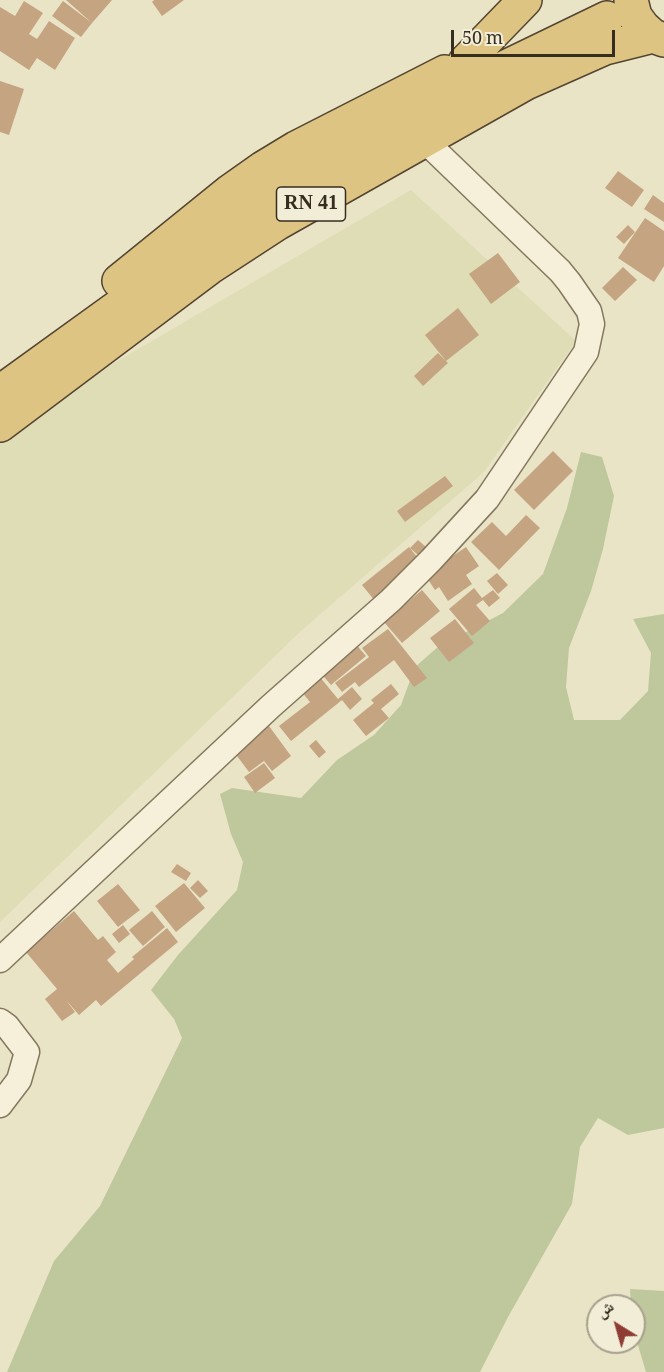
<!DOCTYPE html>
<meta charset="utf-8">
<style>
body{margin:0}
#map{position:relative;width:664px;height:1372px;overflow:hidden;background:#eae4c7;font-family:Georgia,"Noto Naskh Arabic",serif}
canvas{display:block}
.north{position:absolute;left:586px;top:1294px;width:60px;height:60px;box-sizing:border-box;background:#f2edd6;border:2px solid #a7a08e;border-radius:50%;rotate:323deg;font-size:16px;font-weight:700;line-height:24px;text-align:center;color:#362d21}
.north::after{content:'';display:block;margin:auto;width:21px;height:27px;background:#8e3d34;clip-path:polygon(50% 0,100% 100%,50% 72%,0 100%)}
.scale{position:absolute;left:451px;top:30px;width:164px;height:27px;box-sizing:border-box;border:3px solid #362d21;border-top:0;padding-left:8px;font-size:18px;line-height:21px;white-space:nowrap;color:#362d21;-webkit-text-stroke:4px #f2edd6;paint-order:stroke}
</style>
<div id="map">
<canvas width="664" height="1372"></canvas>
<div class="north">ش</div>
<div class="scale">50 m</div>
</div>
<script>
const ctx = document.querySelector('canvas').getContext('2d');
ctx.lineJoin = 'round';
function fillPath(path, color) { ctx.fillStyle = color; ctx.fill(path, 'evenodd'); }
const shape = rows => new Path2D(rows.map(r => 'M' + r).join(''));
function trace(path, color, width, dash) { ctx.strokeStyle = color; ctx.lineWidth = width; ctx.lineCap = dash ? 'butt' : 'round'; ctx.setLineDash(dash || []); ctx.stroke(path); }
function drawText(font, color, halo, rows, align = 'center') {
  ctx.font = font + ' Georgia,serif'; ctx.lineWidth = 4.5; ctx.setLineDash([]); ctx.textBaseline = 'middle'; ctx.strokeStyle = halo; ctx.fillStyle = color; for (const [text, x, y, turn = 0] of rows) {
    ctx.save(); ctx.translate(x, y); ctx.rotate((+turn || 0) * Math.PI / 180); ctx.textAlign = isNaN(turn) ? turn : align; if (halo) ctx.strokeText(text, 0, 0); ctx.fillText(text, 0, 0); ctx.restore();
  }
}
fillPath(shape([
 [411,190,576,341,484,472,301,631,0,922,0,441,85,380]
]), '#dfddb5');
fillPath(shape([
 [581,452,602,457,614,496,603,549,591,591,569,648,566,687,574,720,620,720,648,691,651,653,633,619,664,614,664,1128,628,1135,598,1118,580,1147,572,1204,508,1317,480,1372,7,1372,54,1261,100,1206,182,1038,174,1019,151,990,178,955,237,890,243,862,231,834,220,794,232,788,301,798,337,760,374,735,401,705,415,667,439,646,503,613,543,574,567,508],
 [630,1289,664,1291,664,1372,646,1372,634,1332,634,1306,631,1306]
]), '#bec89c');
fillPath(shape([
 [66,0,112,0,92,23],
 [154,0,184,0,162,16,152,2],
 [24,1,43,13,29,34,37,39,49,21,75,38,55,70,37,58,29,70,0,51,0,7,15,16],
 [63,1,92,23,81,37,52,16],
 [0,81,24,89,9,135,0,132],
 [618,171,644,190,632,207,605,188],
 [653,195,664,203,664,222,644,209],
 [645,218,664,231,664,266,654,282,618,258],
 [628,225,635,232,624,244,616,237],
 [498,253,520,282,491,304,469,274],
 [623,267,637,280,615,301,602,288],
 [458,308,479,335,446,361,425,335],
 [438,353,448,363,423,386,414,376],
 [553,451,573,471,534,510,514,490],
 [445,476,453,486,405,522,397,511],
 [526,515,540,528,499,570,471,542,492,522,506,536],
 [418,540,426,547,418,555,410,548],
 [409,547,422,563,375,601,362,585],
 [466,547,479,566,466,575,472,584,448,601,439,587,435,590,425,575],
 [497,573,508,585,498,594,487,581],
 [474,588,482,598,493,590,500,598,489,607,483,600,476,605,490,621,472,636,449,609],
 [422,590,440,611,402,643,384,622],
 [455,619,474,643,449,662,430,638],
 [388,629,427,678,414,687,394,660,359,687,355,682,342,692,335,683,369,657,362,648],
 [354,642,366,656,331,685,319,671],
 [319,676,338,699,352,687,362,699,350,710,342,700,291,741,279,726,310,702,301,691],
 [391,684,399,694,381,709,389,718,366,736,353,720,374,703,371,700],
 [269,726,291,756,272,771,264,761,249,772,234,752],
 [316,740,326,752,319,758,309,746],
 [264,763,275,778,255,793,244,777],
 [177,864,191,873,186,881,171,872],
 [198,880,208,891,200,898,190,888],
 [184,883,205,908,176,932,155,906],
 [118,884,140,910,118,927,97,901],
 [74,911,98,940,103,936,116,952,107,960,118,973,134,959,132,957,167,928,178,942,101,1006,96,1000,79,1015,66,1000,75,1012,62,1021,45,999,57,989,26,952],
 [152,911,165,927,143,946,129,930],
 [123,925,130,934,119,943,112,934]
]), '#c5a481');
const minor = shape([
 [0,960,271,706,391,600,431,560,487,499,586,352,592,324,589,311,569,282,560,271,424,140],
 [0,1021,7,1026,27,1052,19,1080,0,1105]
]);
const trunk = shape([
 [631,0,635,16,643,27,653,36,664,40],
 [465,62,525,0],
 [119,281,229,192,263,168,296,148,445,72],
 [0,392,266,200,456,91,607,18],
 [0,425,209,268,278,223,526,83,605,48,653,36]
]);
trace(minor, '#84775e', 27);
trace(trunk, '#534532', 36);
trace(minor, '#f6f0da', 24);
trace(trunk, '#dec482', 33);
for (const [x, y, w] of [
 [311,204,69]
]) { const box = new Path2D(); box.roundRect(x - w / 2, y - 17, w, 34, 4.5); ctx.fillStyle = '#f2edd6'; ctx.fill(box); trace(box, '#362d21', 1.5); }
drawText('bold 20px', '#362d21', null, [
 ["RN 41",311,204]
]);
</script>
